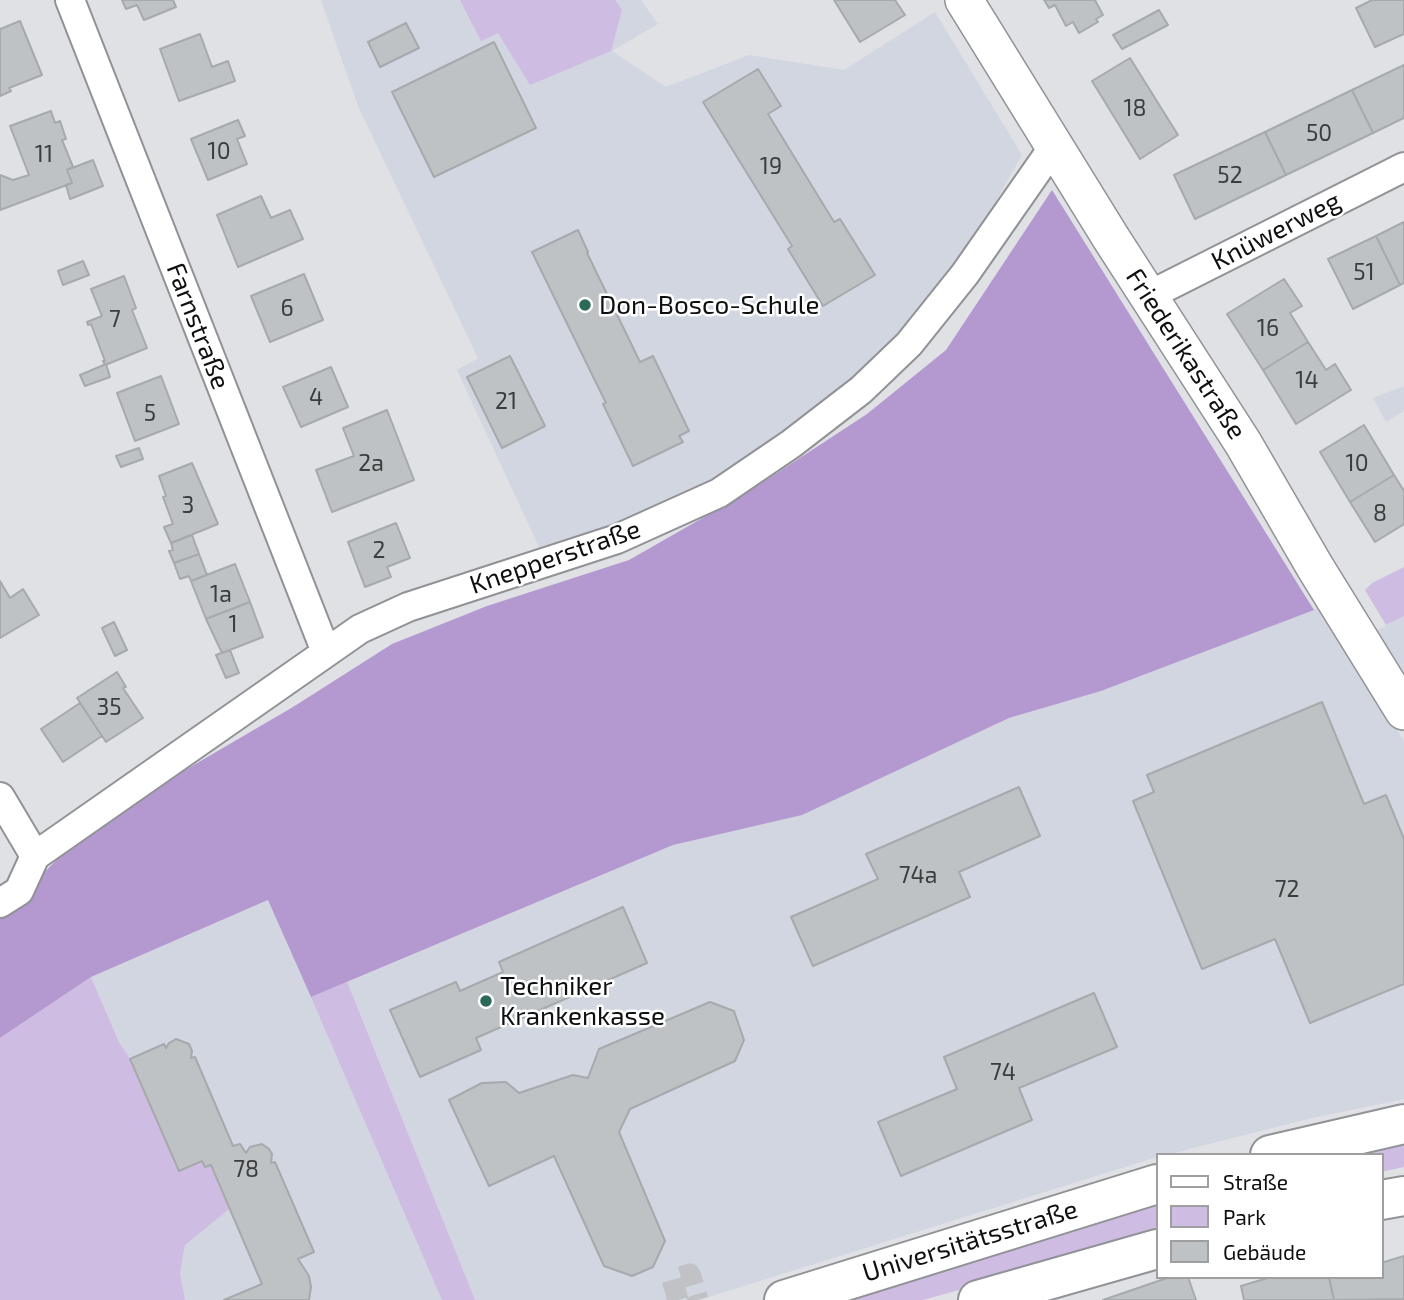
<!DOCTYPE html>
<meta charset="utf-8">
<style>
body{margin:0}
#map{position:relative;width:1404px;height:1300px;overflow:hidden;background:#dfe1e5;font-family:"Exo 2",sans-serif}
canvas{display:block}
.legend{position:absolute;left:1156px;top:1153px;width:228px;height:126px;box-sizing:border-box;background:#fff;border:2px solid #9f9f9f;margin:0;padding:9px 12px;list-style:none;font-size:21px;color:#0e0f10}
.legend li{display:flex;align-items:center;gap:14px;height:35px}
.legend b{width:35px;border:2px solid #9f9f9f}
</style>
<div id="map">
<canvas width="1404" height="1300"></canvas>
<ul class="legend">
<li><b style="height:9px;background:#fff"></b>Straße</li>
<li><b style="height:19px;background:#cfbce3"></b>Park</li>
<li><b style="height:19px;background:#bec2c5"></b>Gebäude</li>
</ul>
</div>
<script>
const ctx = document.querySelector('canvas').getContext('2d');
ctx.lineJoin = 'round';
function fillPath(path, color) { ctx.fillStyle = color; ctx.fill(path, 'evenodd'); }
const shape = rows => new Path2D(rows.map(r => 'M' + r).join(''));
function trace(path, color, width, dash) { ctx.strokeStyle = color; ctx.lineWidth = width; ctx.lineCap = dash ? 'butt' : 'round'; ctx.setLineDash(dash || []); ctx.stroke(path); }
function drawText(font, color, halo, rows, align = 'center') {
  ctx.font = font + ' "Exo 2",sans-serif'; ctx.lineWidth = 5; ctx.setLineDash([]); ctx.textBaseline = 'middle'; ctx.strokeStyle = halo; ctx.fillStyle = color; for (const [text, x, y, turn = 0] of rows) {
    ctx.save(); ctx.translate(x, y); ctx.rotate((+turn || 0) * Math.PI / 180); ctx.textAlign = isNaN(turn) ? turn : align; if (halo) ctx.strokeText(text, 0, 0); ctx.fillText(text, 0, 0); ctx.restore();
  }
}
fillPath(shape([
 [321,0,641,0,658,24,612,51,666,87,749,55,844,70,935,12,1022,155,983,224,895,342,842,391,778,437,706,483,623,521,539,547,457,370,478,358,358,106],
 [1404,386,1404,411,1386,422,1373,398],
 [1318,608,1404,741,1404,1099,1308,1119,1166,1155,1157,1155,1157,1157,699,1300,185,1300,180,1273,185,1245,205,1167,202,1161,179,1171,130,1059,119,1042,91,977,269,900,312,997,673,845,801,813,1009,718,1101,691],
 [1404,616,1404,682,1374,632]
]), '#d1d6e1');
fillPath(shape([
 [460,0,615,0,622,10,611,51,530,85,498,33,481,41],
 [1404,567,1404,616,1386,625,1365,590,1372,583],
 [91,977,119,1042,130,1059,179,1171,202,1161,205,1167,211,1165,230,1208,185,1245,180,1273,185,1300,0,1300,0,1038],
 [347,982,475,1300,442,1300,311,997],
 [1404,1139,1404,1167,1381,1172,1381,1155,1337,1155],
 [1157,1201,1157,1235,923,1300,837,1300]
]), '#cfbce3');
fillPath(shape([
 [1052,190,1314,610,1101,691,1009,718,802,815,673,845,311,997,268,900,91,977,0,1038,0,910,22,895,78,838,127,804,293,707,392,644,487,606,629,560,748,492,867,414,946,350]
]), '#b498d0');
const building = shape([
 [122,0,173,0,176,7,144,20,137,5,126,9,122,0],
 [834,0,895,0,905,15,860,42,834,0],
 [1044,0,1095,0,1103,15,1096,19,1098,22,1079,33,1073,22,1066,26,1055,5,1049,8,1044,0],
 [1372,0,1404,0,1404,34,1375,47,1356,8,1372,0],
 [1159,10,1168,25,1122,49,1113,35,1159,10],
 [20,21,42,75,9,88,11,91,0,96,0,29,20,21],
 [406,23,419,48,380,67,368,42,406,23],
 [200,34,212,67,228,61,235,81,179,101,160,49,200,34],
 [494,42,536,128,434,177,392,92,494,42],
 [1130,58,1178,135,1140,159,1092,81,1130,58],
 [1404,65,1404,118,1373,133,1352,90,1404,65],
 [758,69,781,106,768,114,834,222,840,219,875,275,823,306,788,249,792,246,703,102,758,69],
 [1352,90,1373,133,1286,175,1265,132,1352,90],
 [51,111,55,123,60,121,66,139,62,140,73,167,67,170,72,183,0,210,0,175,13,180,29,175,10,126,51,111],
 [238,120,245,136,237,139,247,164,208,180,191,139,238,120],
 [1265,132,1286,175,1195,219,1174,175,1265,132],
 [93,160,103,186,70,199,66,185,72,183,67,170,93,160],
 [261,196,271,218,290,210,303,239,238,267,217,215,261,196],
 [1404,222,1404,283,1400,285,1376,236,1404,222],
 [578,230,588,252,587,253,640,362,653,356,689,431,679,436,683,442,633,466,603,404,606,403,532,252,578,230],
 [1376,236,1400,285,1353,309,1328,259,1376,236],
 [83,261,89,275,63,285,58,271,83,261],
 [304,274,323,320,270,342,251,296,304,274],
 [124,276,136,308,132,310,147,348,105,365,103,361,105,361,91,324,88,325,87,322,102,316,91,289,124,276],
 [1284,279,1302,306,1290,313,1308,342,1263,370,1227,314,1284,279],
 [1308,342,1326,370,1335,364,1351,390,1296,424,1263,370,1308,342],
 [510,356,545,426,502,448,467,377,510,356],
 [106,364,110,377,85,386,80,375,106,364],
 [331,367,348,407,301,427,283,387,331,367],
 [161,376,179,424,135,441,117,393,161,376],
 [387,410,414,480,332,512,316,470,354,456,343,428,387,410],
 [1364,425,1394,475,1350,502,1320,452,1364,425],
 [139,448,143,459,121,467,116,456,139,448],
 [192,463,218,524,171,543,164,527,173,524,163,497,166,496,159,476,192,463],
 [1394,475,1404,491,1404,524,1375,542,1350,502,1394,475],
 [396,523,410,558,387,567,391,577,365,587,348,542,396,523],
 [192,535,199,554,174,563,169,551,173,550,171,543,192,535],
 [199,554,207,575,191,581,189,576,180,579,174,563,199,554],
 [235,564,250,602,206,619,191,581,235,564],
 [0,581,10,598,23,589,39,615,0,638,0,581],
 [250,602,263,637,222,653,206,619,250,602],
 [114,622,127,650,115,656,102,628,114,622],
 [230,650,239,673,226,678,216,655,230,650],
 [117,672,126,687,123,688,143,718,106,742,77,698,117,672],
 [1322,702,1364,804,1386,795,1404,839,1404,984,1310,1023,1275,939,1202,969,1133,801,1154,792,1147,775,1322,702],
 [80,703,102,736,63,762,41,729,80,703],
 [1019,787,1040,836,959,872,970,897,813,966,791,917,878,879,866,854,1019,787],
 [623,907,647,963,476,1038,481,1050,420,1077,390,1010,456,982,460,991,503,972,499,962,623,907],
 [1094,993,1117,1047,1019,1088,1032,1120,901,1176,878,1122,957,1089,944,1057,1094,993],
 [710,1002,734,1011,744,1040,735,1061,630,1109,619,1132,665,1241,653,1267,632,1276,604,1266,554,1156,489,1186,449,1100,482,1083,506,1082,519,1093,573,1075,588,1078,599,1049,710,1002],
 [176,1039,189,1044,192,1051,191,1058,195,1057,233,1146,240,1144,246,1153,250,1147,262,1144,269,1149,272,1154,271,1163,275,1162,314,1252,298,1259,309,1276,311,1287,309,1300,224,1300,262,1284,211,1165,205,1167,202,1161,179,1171,130,1059,164,1044,166,1048,169,1043,176,1039],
 [1404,1256,1404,1299,1334,1300,1329,1278,1381,1277,1381,1263,1404,1256],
 [1170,1277,1188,1277,1196,1300,1103,1300,1170,1277],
 [1271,1277,1329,1277,1334,1300,1244,1300,1241,1286,1271,1277]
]);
fillPath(building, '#bec2c5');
trace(building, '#a6aaad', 2);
trace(shape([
 [678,1300,672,1279,690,1274,698,1300]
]), '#c0c2c5', 21, [21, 10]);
const minor = shape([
 [70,0,326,652],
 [1148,296,1404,167],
 [0,797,35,856],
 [0,903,19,891,35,856,360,629,408,607,617,539,719,493,791,444,861,390,909,344,965,274,1055,145]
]);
const tertiary = shape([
 [964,0,1111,238,1243,443,1315,567,1404,711]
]);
const secondary = shape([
 [1270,1155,1404,1124],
 [1381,1200,1404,1196],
 [784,1300,1157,1184],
 [978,1300,1157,1249]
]);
trace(minor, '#919296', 32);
trace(tertiary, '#919296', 40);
trace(secondary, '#919296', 42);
trace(minor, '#fff', 28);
trace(tertiary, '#fff', 37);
trace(secondary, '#fff', 38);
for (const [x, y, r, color] of [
 [585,305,7,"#2c6a57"],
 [486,1001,7,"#2c6a57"]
]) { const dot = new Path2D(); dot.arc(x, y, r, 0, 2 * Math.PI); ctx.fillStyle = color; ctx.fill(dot); trace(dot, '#fff', 2.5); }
drawText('23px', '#3a3c3d', null, [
 ["18",1135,108],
 ["50",1319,133],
 ["10",219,151],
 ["11",44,154],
 ["19",771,166],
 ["52",1230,175],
 ["51",1364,272],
 ["6",287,308],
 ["7",115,319],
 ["16",1268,328],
 ["14",1307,380],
 ["4",316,397],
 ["21",506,401],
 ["5",150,413],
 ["2a",371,463],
 ["10",1357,463],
 ["3",188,505],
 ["8",1380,513],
 ["2",379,550],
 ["1a",221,594],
 ["1",233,624],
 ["35",109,707],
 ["74a",918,875],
 ["72",1287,889],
 ["74",1003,1072],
 ["78",246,1169]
]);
drawText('26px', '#0e0f10', '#fff', [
 ["Knüwerweg",1276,231,-27],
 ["Farnstraße",198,326,69],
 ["Friederikastraße",1186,354,57],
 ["Knepperstraße",555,557,-19],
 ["Universitätsstraße",970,1241,-17]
]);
drawText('26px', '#0e0f10', '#fff', [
 ["Don-Bosco-Schule",599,305],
 ["Techniker",500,986],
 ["Krankenkasse",500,1016]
], 'left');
</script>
